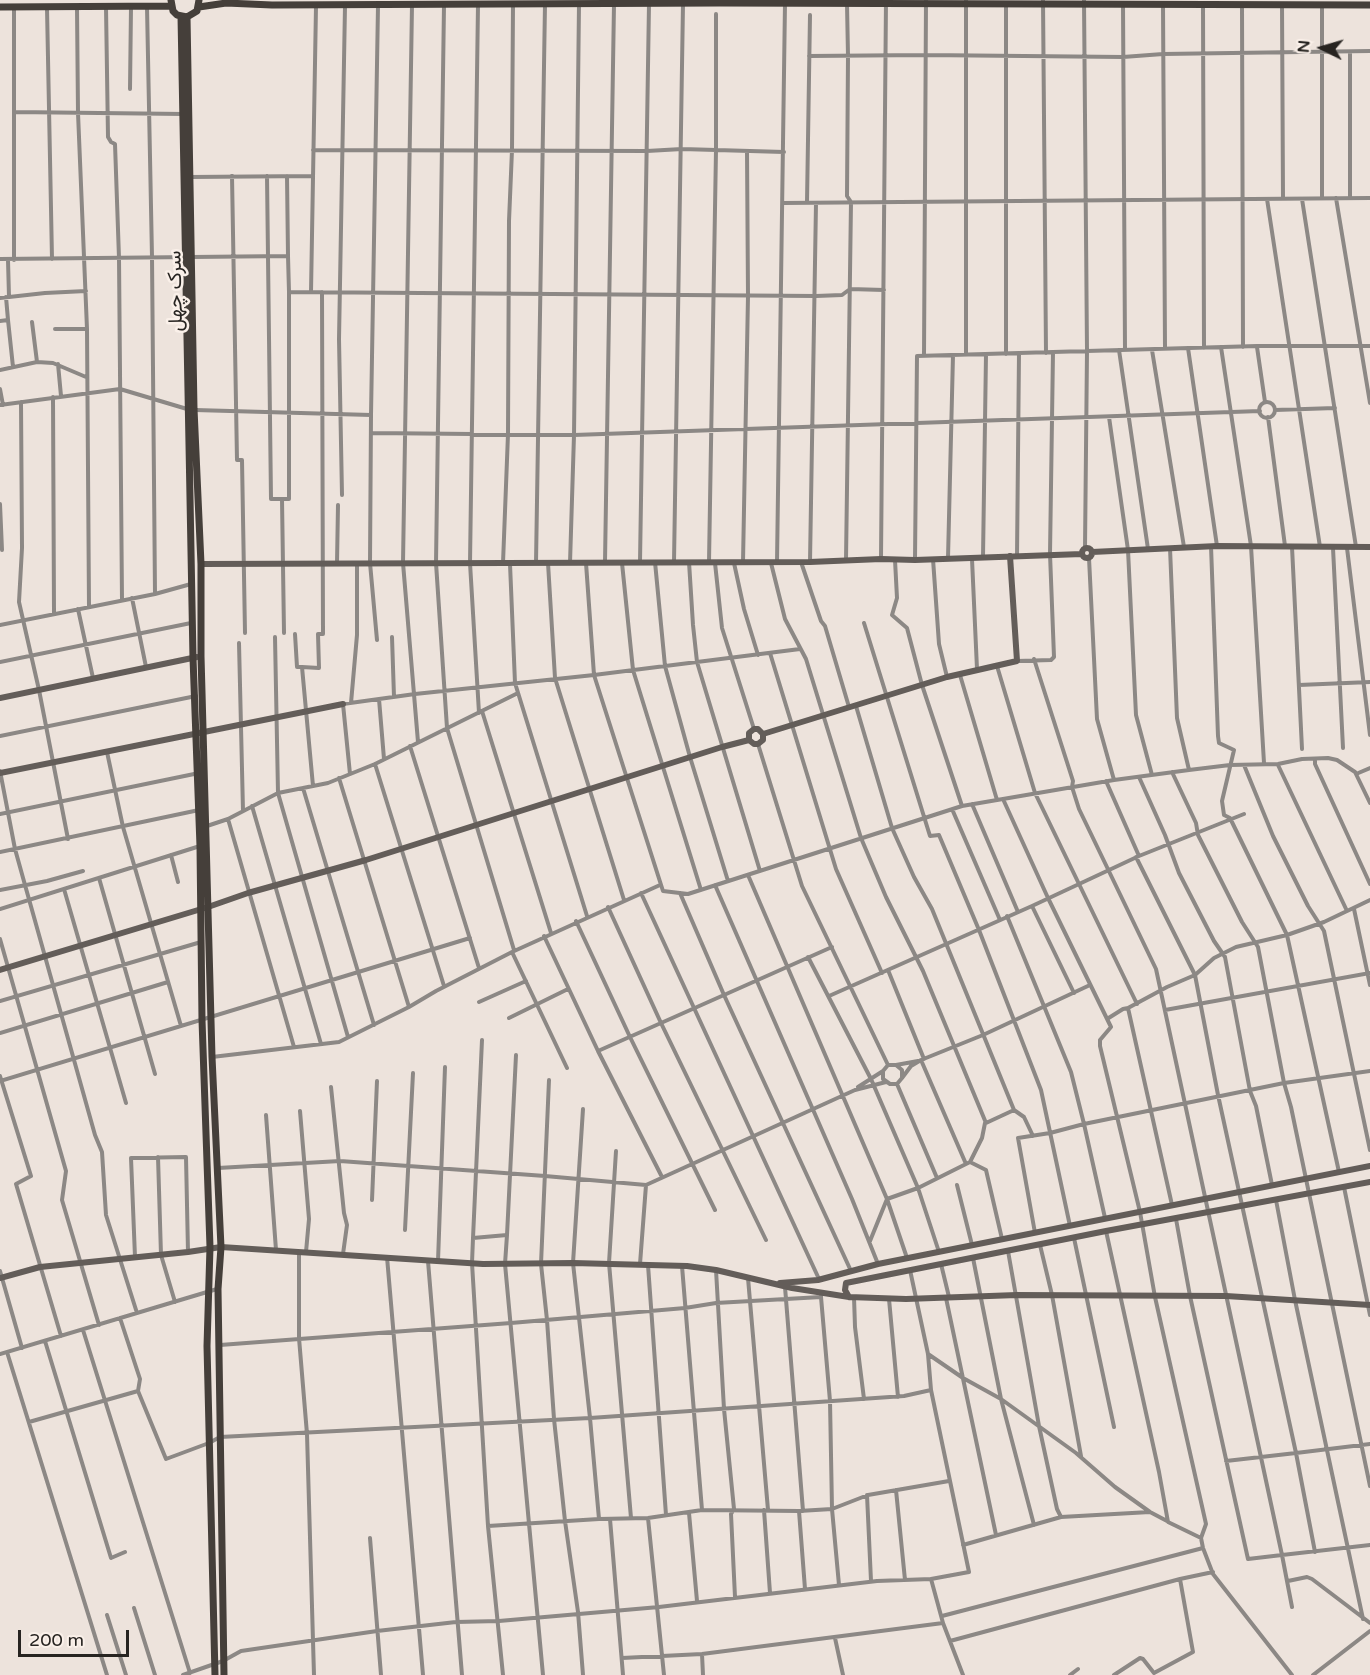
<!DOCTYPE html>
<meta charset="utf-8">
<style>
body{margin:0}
#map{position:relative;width:1370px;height:1675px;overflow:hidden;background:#ede3dc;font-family:"Varela Round",sans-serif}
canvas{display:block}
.north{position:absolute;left:1292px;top:18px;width:60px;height:60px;-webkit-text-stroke:4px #faf0e9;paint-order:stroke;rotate:275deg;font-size:16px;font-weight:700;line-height:24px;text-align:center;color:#272421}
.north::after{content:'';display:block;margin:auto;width:21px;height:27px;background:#272421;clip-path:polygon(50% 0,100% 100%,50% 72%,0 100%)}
.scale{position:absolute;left:18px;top:1630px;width:111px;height:27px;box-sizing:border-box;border:3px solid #272421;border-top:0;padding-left:8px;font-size:18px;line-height:21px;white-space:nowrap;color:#272421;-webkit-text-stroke:4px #faf0e9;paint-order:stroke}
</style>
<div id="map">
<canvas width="1370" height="1675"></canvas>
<div class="north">N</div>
<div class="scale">200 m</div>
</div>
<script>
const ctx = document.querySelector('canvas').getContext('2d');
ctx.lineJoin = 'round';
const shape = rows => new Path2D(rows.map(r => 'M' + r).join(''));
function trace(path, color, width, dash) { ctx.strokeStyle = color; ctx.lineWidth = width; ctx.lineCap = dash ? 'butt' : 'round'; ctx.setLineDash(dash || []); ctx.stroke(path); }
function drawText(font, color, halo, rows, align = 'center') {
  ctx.font = font + ' "Varela Round",Vazirmatn,sans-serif'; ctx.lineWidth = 5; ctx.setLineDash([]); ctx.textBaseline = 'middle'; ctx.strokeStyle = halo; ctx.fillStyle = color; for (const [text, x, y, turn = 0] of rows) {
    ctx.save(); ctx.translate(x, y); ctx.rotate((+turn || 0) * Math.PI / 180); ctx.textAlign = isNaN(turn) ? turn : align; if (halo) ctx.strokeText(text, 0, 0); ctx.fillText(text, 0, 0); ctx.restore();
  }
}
trace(shape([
 [966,0,966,355],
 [1043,0,1046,353],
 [1084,0,1087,351,1085,548],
 [1006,4,1006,354],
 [1123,4,1125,350],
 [1203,4,1204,348],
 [1282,4,1283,199],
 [412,5,403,563,418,742],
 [444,5,436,563,447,728,514,950],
 [478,5,470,563,479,713],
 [1163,5,1165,349],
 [1322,5,1322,198],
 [1242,6,1243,347],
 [106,7,108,137,111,142,115,144,119,258,122,600],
 [147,7,152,257,155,594],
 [47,8,52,259],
 [77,8,78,113,87,329,89,607],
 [1350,52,1350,198],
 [809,56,925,55,1123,57,1163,54,1370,51],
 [130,89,131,7],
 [14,112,184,114],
 [313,150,647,151,682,149,784,152],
 [232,176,237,460,242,460,245,633],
 [267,176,271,499,282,499],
 [287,176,288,256],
 [190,177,312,176],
 [1336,198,1370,403],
 [1267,199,1320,547],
 [1302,199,1356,547],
 [807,202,810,15],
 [783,203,1370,198],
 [0,259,288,256,289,292,816,296,842,295,850,289,884,290],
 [8,260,9,297],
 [14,260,14,8],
 [311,292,316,6],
 [6,297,8,320],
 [0,298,45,293,86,291],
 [0,321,8,320,13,367],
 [32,322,37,362],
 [55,329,87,329],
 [1221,347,1251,546,1264,763],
 [1257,347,1265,402],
 [1188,348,1217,546],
 [1119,350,1148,549],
 [1152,350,1184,547],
 [924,356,926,0],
 [58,364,61,396],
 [0,370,37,362,53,363,86,377],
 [0,389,3,405],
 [53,397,54,614],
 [21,402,22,548,19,602,39,690,68,839],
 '1259 410a8 8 0 1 1 16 0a8 8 0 1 1-16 0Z',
 [0,405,120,389,187,409],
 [195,410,371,415],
 [1275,410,1335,408],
 [1109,417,1128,550,1136,715,1152,775],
 [1268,417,1285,546],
 [371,433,574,435,1260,411],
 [342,495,339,339,345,6],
 [0,504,2,550],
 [1211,546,1218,736,1219,743,1234,750,1222,801,1224,815,1230,818,1287,935,1339,1172],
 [1292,547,1302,749],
 [1170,548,1177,718,1189,770,1230,765,1278,764,1302,759,1328,758,1337,760,1355,772,1370,803],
 [1333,548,1343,748],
 [1347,548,1370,735],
 [1017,556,1019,353],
 [983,557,986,354],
 [881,558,886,0],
 [948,558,953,355],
 [1089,558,1097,719,1114,780],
 [915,559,917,356,1257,346,1370,346],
 [933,559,939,644,947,677],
 [972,559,977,669],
 [846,560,851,202,847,196,848,56,847,4],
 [895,560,897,598,892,615,907,628,922,685,962,806],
 [605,562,614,4],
 [640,562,649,4],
 [655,562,665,666,690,757,728,881],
 [674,562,683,4],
 [689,562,693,625,697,662,760,871],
 [709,562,716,150,716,14],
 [743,562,748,296,747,151],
 [777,562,785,3],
 [801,562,821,621,825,626,849,707],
 [810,562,816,203],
 [337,563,338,505],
 [503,563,508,434,509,221,512,150,513,5],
 [536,563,545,4],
 [548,563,555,678,624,900],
 [570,563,574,435,579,4],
 [586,563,594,675,663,891,688,894,962,806,1114,780,1189,770],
 [622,563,633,670,701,890],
 [715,563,722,628,754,729],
 [734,563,744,609,758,655],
 [771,563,785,619,806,659,861,838,886,897,923,971,986,1123,1014,1110,1024,1117,1033,1136],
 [510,564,515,683,587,916],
 [132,598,146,667],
 [78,609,93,678],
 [864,623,930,836,939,835,979,930,1041,1090,1070,1226],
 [0,625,155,594,191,584],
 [284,633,282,499,289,499,289,292],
 [295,634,297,667,302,667],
 [275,637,278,793,348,1037],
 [392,637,394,697],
 [377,640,370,563,371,415,378,6],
 [239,643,243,811],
 [770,653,836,869,882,973],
 [1034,659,1073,781,1072,787,1079,809,1156,969,1282,1555,1370,1545],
 [1017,661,1051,660,1054,657,1050,554,1053,352],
 [0,662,191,623],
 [997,666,1035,793,1137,1004],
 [960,675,997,800],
 [1299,685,1370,682],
 [379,699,384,759],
 [351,703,357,635,357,563],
 [856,706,892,828,914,877,932,909,1014,1110],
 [482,711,551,933],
 [0,736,196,696],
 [758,744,802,886,888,1065],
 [410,746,479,968],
 [107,752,123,827,181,1026],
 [1315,759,1315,764,1370,884],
 [375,764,444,986],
 [1244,765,1273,836,1308,906,1324,931,1370,1150],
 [1278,765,1347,911],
 [0,771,15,849,25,885,95,1135,102,1152,106,1215,137,1313],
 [1172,772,1196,823,1198,835,1242,922,1258,947,1284,1083,1291,1107,1370,1486],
 [350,774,343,704,415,694,594,675,800,649],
 [1356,774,1370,768],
 [1139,777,1165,835,1179,873,1214,941,1225,957,1250,1091,1256,1106,1272,1185],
 [339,778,409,1007],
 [1106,781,1139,856],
 [313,786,302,667,319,668,318,634,323,634,322,292],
 [303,788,374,1025],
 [1003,799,1048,898,1111,1027,1100,1040,1100,1046,1140,1212,1155,1297,1206,1524,1201,1538,1203,1548,1213,1574,1292,1675],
 [972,804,1018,912],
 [252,806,321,1044],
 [952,809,1000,920],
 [0,814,199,773],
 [228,819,294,1047],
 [207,826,228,819,278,793,328,783,375,764,518,693],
 [0,852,199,810],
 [171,855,178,882],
 [1136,857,1195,975,1218,1095,1296,1453,1226,1461],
 [748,875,887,1199,907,1258],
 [99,878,155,1074],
 [715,885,852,1199,878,1264],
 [64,889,126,1103],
 [0,890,47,881,83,871],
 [641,893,819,1279],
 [680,893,724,995,851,1271],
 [1032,906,1074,993],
 [608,907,661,1023,766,1240],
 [0,909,200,846],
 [1354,909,1370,985],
 [1007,916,1071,1072,1084,1124,1284,1083,1370,1071],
 [576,921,630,1037,715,1210],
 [544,936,598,1051,662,1177],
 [0,939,66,1171,62,1200,99,1325],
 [512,952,567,1068],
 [808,957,871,1079,918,1188,939,1252],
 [888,970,924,1059],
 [829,996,1032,906,1139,856,1244,814],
 [0,1001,201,942],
 [479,1002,526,981],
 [1128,1008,1172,1205],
 [1165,1010,1370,973],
 [509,1018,568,989],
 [1107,1019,1123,1009,1128,1008,1167,987,1195,975,1214,958,1236,947,1287,935,1324,922,1370,900],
 [0,1033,168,982],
 [598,1051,832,947],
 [212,1057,339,1042,409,1007,436,991,512,952,660,885],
 [921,1060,966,1164],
 [888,1065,896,1065,902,1070,902,1078,897,1084],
 [888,1065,883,1071,883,1079,890,1084,897,1084],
 [896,1065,918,1061],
 [0,1076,31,1176,16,1184,61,1336],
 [902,1078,911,1066,921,1060,983,1035,1090,985],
 [549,1080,541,1264,547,1320,554,1419,565,1521,578,1612,583,1675],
 [0,1081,470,938],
 [897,1084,937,1178],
 [331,1087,344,1213,347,1225,343,1254],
 [858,1087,883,1071],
 [300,1111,309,1219,306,1252],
 [266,1115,276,1250],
 [616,1151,609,1263,631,1518],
 [158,1157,161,1255,175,1302],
 [970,1162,986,1170,1002,1239],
 [218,1168,340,1161,545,1176,646,1185,855,1090,886,1082],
 [957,1185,972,1245],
 [1344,1187,1370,1315],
 [372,1200,377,1081],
 [1276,1200,1295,1300,1363,1619],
 [1176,1219,1190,1296,1248,1559,1282,1555,1292,1607],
 [405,1230,413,1073],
 [1106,1231,1159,1472,1168,1522,1201,1538],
 [1035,1233,1018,1138,1050,1133,1084,1124,1105,1218],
 [507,1235,516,1055],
 [473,1238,482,1040],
 [1074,1238,1114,1427],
 [870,1241,887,1199,918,1188,970,1162,982,1138,985,1123],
 [1040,1245,1052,1295,1081,1456],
 [299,1252,299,1338,307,1434,314,1675],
 [135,1257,131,1158,186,1157,188,1252],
 [387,1257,423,1675],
 [973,1258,1001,1399,1034,1525],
 [428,1261,462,1675],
 [438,1261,445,1067],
 [640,1264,646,1185],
 [941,1264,949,1297],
 [648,1265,666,1515],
 [682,1266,702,1510],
 [716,1270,724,1409,734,1509,731,1514,735,1597],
 [0,1271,22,1348],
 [748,1278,768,1510],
 [785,1287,803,1511],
 [821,1297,830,1401,832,1509,839,1585],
 [854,1297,855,1327,864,1399],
 [946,1298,996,1535],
 [889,1299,898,1397],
 [120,1318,140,1379,138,1391,166,1459,209,1443,220,1437,590,1418,573,1263,583,1109],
 [83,1330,190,1673],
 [45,1341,111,1558,125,1552],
 [220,1345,511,1323,685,1308,716,1303,821,1297,821,1293],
 [7,1352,107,1675],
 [0,1354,217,1289],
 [928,1354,963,1378,1001,1399,1076,1453,1115,1487,1150,1512,1167,1521],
 [29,1422,138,1391],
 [896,1490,905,1580],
 [867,1495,871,1581],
 [764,1510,770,1593],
 [799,1511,805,1589],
 [689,1513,697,1601],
 [1061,1517,1150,1512],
 [648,1518,664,1675],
 [599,1519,590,1418,904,1396,931,1390,928,1354,910,1270],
 [610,1519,623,1675],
 [488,1526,599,1519,648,1518,702,1510,799,1511,832,1509,868,1495,949,1481],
 [370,1538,381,1675],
 [963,1545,1061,1517,1057,1509,1039,1426,1008,1251],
 [1315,1552,1296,1453,1370,1444],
 [1288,1581,1307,1577,1312,1579,1370,1623],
 [134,1608,155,1675],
 [107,1615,126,1675],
 [942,1616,1203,1548],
 [943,1623,963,1675],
 [835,1638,843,1675],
 [950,1641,1180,1579],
 [702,1654,703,1675],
 [622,1658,702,1654,943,1623,931,1579],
 [183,1675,223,1661,241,1651,377,1631,456,1622,499,1621,659,1607,877,1581,931,1579,969,1572,931,1390],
 [503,1675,488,1526,472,1263,473,1238,507,1235,505,1264,543,1675],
 [1070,1675,1078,1669],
 [1114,1675,1140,1658,1143,1659,1154,1673,1193,1652,1180,1579,1213,1572],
 [1313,1675,1370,1631]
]), '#8c8885', 4);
trace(shape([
 '1082 553a5 5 0 1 1 10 0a5 5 0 1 1-10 0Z',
 [1092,552,1217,546,1370,547],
 [201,564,810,562,881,559,915,560,1082,554],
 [0,698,197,657],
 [749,740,749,733,754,729,758,729,763,734,947,677,1017,661,1010,556],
 [0,773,343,704],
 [0,970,208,907,248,893,366,860,722,747,749,740,754,744,758,744,763,740,763,734],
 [0,1278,40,1267,188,1252,221,1247,483,1264,573,1263,687,1266,716,1270,792,1288,849,1297,906,1299,1017,1295,1226,1296,1370,1305],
 [780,1283,818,1280,878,1264,1370,1166],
 [849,1297,845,1290,846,1283,1106,1231,1370,1182]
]), '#635d59', 6);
trace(shape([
 [171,0,173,11,177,15,187,17,197,11,199,0],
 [0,7,171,6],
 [199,7,226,3,272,5,719,3,1370,5],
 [181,16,193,658,200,846,202,1020,210,1247,207,1346,215,1675],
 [187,17,194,409,201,564,201,656,212,1057,221,1247,218,1289,224,1675]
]), '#453f3a', 7);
drawText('20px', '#272421', '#faf0e9', [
 ["سرک چهل",176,291,-91]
]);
</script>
